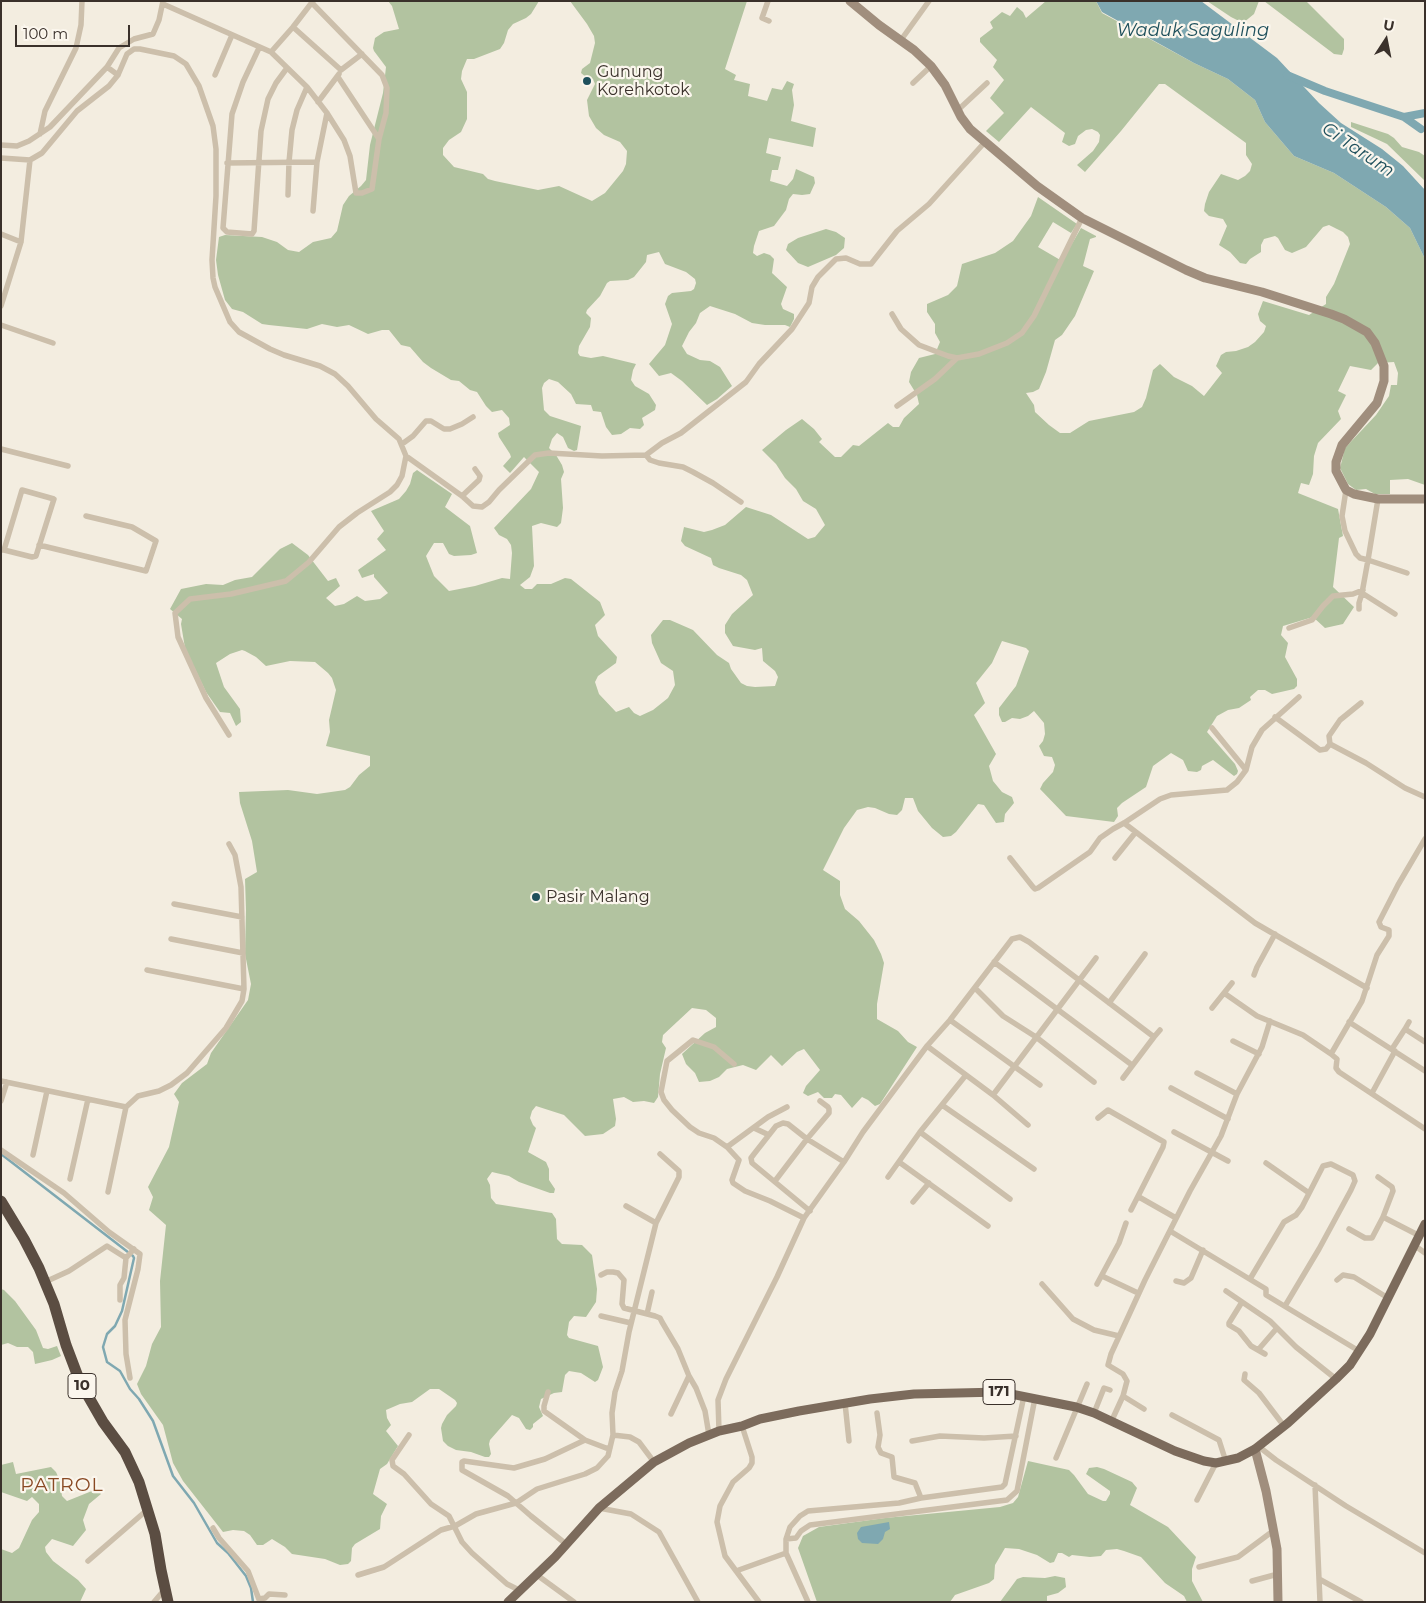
<!DOCTYPE html>
<style>
body{margin:0}
#map{position:relative;width:1426px;height:1603px;overflow:hidden;background:#f3ede0;font-family:Montserrat,sans-serif}
canvas{display:block}
.frame{position:absolute;inset:0;border:2px solid #3a312b;pointer-events:none}
.north{position:absolute;left:1361px;top:15px;width:50px;height:50px;-webkit-text-stroke:4px #fbf6ed;paint-order:stroke;rotate:11deg;font-size:14px;font-weight:700;line-height:20px;text-align:center;color:#3a312b}
.north::after{content:'';display:block;margin:auto;width:18px;height:22px;background:#3a312b;clip-path:polygon(50% 0,100% 100%,50% 72%,0 100%)}
.scale{position:absolute;left:15px;top:25px;width:115px;height:22px;box-sizing:border-box;border:2px solid #3a312b;border-top:0;padding-left:6px;font-size:15px;line-height:18px;white-space:nowrap;color:#3a312b;-webkit-text-stroke:4px #fbf6ed;paint-order:stroke}
</style>
<div id="map">
<canvas width="1426" height="1603"></canvas>
<div class="frame"></div>
<div class="north">U</div>
<div class="scale">100 m</div>
</div>
<script>
const ctx = document.querySelector('canvas').getContext('2d');
ctx.lineJoin = 'round';
function fillPath(path, color) { ctx.fillStyle = color; ctx.fill(path, 'evenodd'); }
const shape = rows => new Path2D(rows.map(r => 'M' + r).join(''));
function trace(path, color, width, dash) { ctx.strokeStyle = color; ctx.lineWidth = width; ctx.lineCap = dash ? 'butt' : 'round'; ctx.setLineDash(dash || []); ctx.stroke(path); }
function drawText(font, color, halo, rows, align = 'center') {
  ctx.font = font + ' Montserrat,sans-serif'; ctx.lineWidth = 4.5; ctx.setLineDash([]); ctx.textBaseline = 'middle'; ctx.strokeStyle = halo; ctx.fillStyle = color; for (const [text, x, y, turn = 0] of rows) {
    ctx.save(); ctx.translate(x, y); ctx.rotate((+turn || 0) * Math.PI / 180); ctx.textAlign = isNaN(turn) ? turn : align; if (halo) ctx.strokeText(text, 0, 0); ctx.fillText(text, 0, 0); ctx.restore();
  }
}
fillPath(shape([
 [388,1,539,1,531,14,526,18,513,24,508,30,504,43,500,49,474,59,467,59,462,71,461,79,467,92,467,119,461,132,449,140,443,148,443,155,454,167,483,174,488,179,495,181,538,190,559,186,592,201,605,193,623,171,626,164,627,151,620,142,604,135,596,128,589,116,587,100,595,84,593,79,586,77,581,73,582,69,590,63,595,43,594,36,587,24,570,1,747,1,725,69,736,75,734,80,750,84,748,96,767,101,772,88,782,90,787,81,794,84,792,90,794,105,791,121,816,128,813,147,769,138,766,153,781,157,778,170,772,170,770,181,787,186,793,179,796,169,814,177,815,183,810,194,802,195,793,194,789,199,786,210,774,226,759,231,754,246,753,253,757,256,764,253,770,255,774,259,772,273,787,287,781,304,783,309,794,314,794,319,790,327,785,325,765,325,752,323,735,314,710,306,700,313,696,323,689,332,682,346,687,354,700,360,710,361,720,367,732,386,717,399,707,405,682,381,671,373,659,376,649,364,665,345,672,324,665,304,668,296,672,293,691,291,694,289,696,283,695,279,686,272,665,264,659,252,647,255,646,262,634,277,628,280,610,281,607,283,600,296,587,310,586,313,591,318,590,327,579,346,578,353,580,356,591,358,603,356,636,364,633,370,631,380,635,386,649,394,656,405,655,410,642,418,644,425,640,429,630,428,621,434,612,435,606,427,601,412,593,411,591,405,576,404,571,394,558,382,549,379,544,383,542,388,544,410,550,416,581,426,577,450,574,451,568,448,563,437,557,433,552,439,549,448,556,455,562,465,564,472,561,479,563,508,561,523,557,527,541,523,532,526,534,566,530,577,520,585,525,589,532,589,537,584,551,584,565,578,571,579,600,602,605,615,595,625,598,636,617,657,616,663,598,676,595,682,599,694,616,712,629,707,634,713,640,716,653,710,668,698,675,685,673,671,661,663,652,643,651,635,663,620,670,620,693,630,717,655,729,663,731,669,741,683,747,686,755,687,775,686,778,677,775,671,763,661,762,648,755,650,733,646,725,633,725,625,732,614,753,595,747,580,741,575,719,568,713,565,711,558,685,546,681,541,684,527,704,532,712,530,725,525,746,507,771,515,808,539,815,537,825,525,816,509,803,501,796,489,785,478,776,464,762,450,786,430,802,419,814,429,822,439,819,442,835,457,841,457,853,445,859,446,888,423,893,427,899,427,904,418,919,404,917,395,909,382,911,372,919,358,935,354,940,342,935,333,935,324,927,312,927,304,948,295,957,286,962,264,995,253,1013,241,1031,216,1038,197,1077,224,1071,233,1053,222,1038,247,1062,261,1081,228,1096,236,1096,237,1090,239,1083,266,1094,271,1075,316,1062,335,1055,340,1046,372,1039,389,1033,392,1026,393,1034,405,1035,412,1049,425,1060,433,1070,433,1089,421,1134,412,1142,407,1146,398,1153,370,1160,364,1174,377,1192,386,1204,396,1222,373,1216,366,1221,355,1226,352,1236,351,1248,347,1255,342,1264,332,1266,326,1260,321,1258,314,1263,301,1309,315,1326,304,1326,297,1334,284,1350,244,1348,237,1343,232,1329,225,1323,227,1306,247,1292,253,1285,250,1278,238,1275,236,1264,239,1261,245,1261,252,1250,259,1246,264,1240,263,1230,252,1219,245,1227,226,1223,219,1209,216,1204,211,1205,204,1209,192,1221,174,1238,180,1245,176,1250,171,1252,164,1246,155,1246,143,1165,84,1159,84,1121,131,1085,172,1077,165,1093,151,1099,142,1100,135,1098,132,1092,129,1086,130,1078,136,1075,144,1069,146,1062,142,1065,133,1031,107,999,142,986,131,1004,113,990,98,1004,80,993,67,997,60,980,42,980,38,993,28,990,22,1002,12,1010,16,1017,7,1023,12,1026,18,1046,1,1096,1,1102,13,1194,63,1228,79,1255,100,1265,122,1294,156,1334,173,1386,207,1410,228,1425,259,1425,485,1408,479,1390,480,1390,494,1375,494,1366,489,1356,490,1348,484,1340,468,1345,448,1376,415,1389,396,1391,385,1397,385,1398,373,1394,362,1378,363,1371,370,1350,366,1338,391,1346,395,1338,411,1341,419,1318,443,1314,456,1313,474,1309,485,1301,483,1298,493,1338,509,1343,536,1339,538,1333,587,1354,607,1343,624,1325,628,1313,617,1283,626,1281,635,1288,643,1285,657,1297,679,1297,686,1294,689,1272,694,1265,690,1258,690,1250,697,1251,700,1239,708,1228,710,1217,716,1207,732,1235,764,1238,771,1237,774,1234,776,1213,760,1202,766,1201,770,1197,772,1188,771,1183,760,1171,753,1153,766,1146,787,1122,803,1117,808,1118,816,1114,822,1066,816,1040,789,1043,783,1053,772,1055,765,1052,757,1044,756,1039,746,1043,741,1045,734,1044,723,1034,711,1028,716,1020,719,1012,718,1005,722,1002,722,999,715,999,708,1016,686,1029,651,1026,648,1002,641,992,663,976,683,985,703,974,715,996,754,989,766,993,781,1002,792,1012,797,1014,803,1005,814,1004,822,996,823,984,805,978,804,956,832,951,836,943,837,932,828,918,811,913,798,905,798,902,810,897,815,889,814,875,808,868,807,857,810,844,828,823,870,840,881,840,895,845,909,859,921,874,940,881,954,884,963,877,1004,877,1019,898,1031,908,1042,917,1047,880,1104,875,1106,868,1100,862,1097,852,1108,841,1095,835,1094,832,1098,824,1098,818,1092,808,1096,803,1093,806,1086,820,1070,804,1049,797,1052,782,1066,771,1055,756,1070,743,1065,727,1069,719,1077,710,1081,699,1082,695,1073,686,1064,682,1054,705,1033,716,1027,716,1018,706,1010,692,1008,663,1035,662,1042,666,1048,660,1074,658,1097,654,1103,644,1101,633,1102,624,1097,613,1099,616,1119,615,1126,603,1134,585,1136,564,1115,536,1106,532,1111,530,1118,533,1125,536,1128,528,1152,546,1162,549,1169,549,1180,555,1189,554,1193,550,1193,519,1182,509,1176,492,1172,487,1179,490,1185,491,1198,496,1204,552,1213,556,1219,557,1239,562,1244,582,1245,592,1255,597,1289,596,1302,586,1317,574,1316,569,1322,567,1335,569,1338,598,1346,603,1367,598,1380,595,1382,581,1373,569,1371,565,1375,562,1392,554,1393,541,1399,539,1407,543,1416,533,1424,533,1427,530,1430,526,1429,519,1418,512,1415,490,1440,489,1444,491,1454,489,1457,485,1457,471,1452,456,1450,448,1446,443,1441,441,1428,442,1424,447,1415,456,1406,457,1403,455,1400,439,1389,430,1389,412,1402,400,1404,386,1410,387,1418,391,1425,386,1431,398,1446,387,1464,380,1469,373,1494,387,1504,381,1516,380,1529,355,1544,352,1548,351,1561,348,1564,340,1565,325,1559,292,1554,285,1547,272,1539,263,1545,257,1545,250,1535,244,1531,233,1530,223,1532,183,1481,173,1463,163,1425,141,1394,137,1384,146,1366,152,1344,161,1327,160,1281,166,1225,149,1210,153,1197,148,1187,169,1147,179,1102,174,1094,182,1083,207,1064,211,1053,248,1000,251,984,245,954,246,910,245,879,257,872,252,841,240,803,239,792,288,790,317,794,345,790,350,787,359,775,370,766,370,756,326,746,330,732,329,720,336,690,332,678,328,673,315,662,290,661,266,666,256,657,245,651,242,650,230,654,216,663,224,687,240,709,241,722,236,726,230,713,220,712,206,692,185,648,181,624,182,619,170,609,181,589,206,584,223,585,235,580,252,577,280,549,292,543,308,555,328,581,336,578,340,586,326,598,335,606,344,604,357,596,365,601,380,599,388,593,374,577,374,574,362,578,358,570,386,550,377,539,384,531,371,511,399,499,406,491,410,484,413,473,417,470,452,494,445,507,470,526,477,553,471,555,454,556,449,554,443,543,434,543,426,556,434,576,449,591,475,586,502,578,510,579,512,553,511,545,507,539,499,535,494,528,531,489,539,472,524,457,510,473,503,466,511,457,510,454,499,437,498,433,510,425,509,418,502,410,492,412,486,406,477,392,470,390,459,381,451,380,431,368,423,362,410,347,401,345,389,330,382,330,368,334,349,325,337,327,322,324,307,329,269,325,262,324,243,312,232,309,225,300,218,275,216,260,219,237,225,235,262,237,277,242,288,250,299,252,313,242,331,238,337,231,343,205,349,196,361,186,366,180,370,145,383,93,386,67,374,51,373,48,375,38,384,32,399,29,392,6],
 [1207,1,1259,1,1254,14,1243,23,1231,17],
 [1264,1,1306,1,1344,39,1344,49,1342,55,1334,54],
 [1351,122,1388,134,1394,138,1402,147,1419,152,1425,156,1425,181,1387,144,1351,127],
 [826,229,836,232,845,238,844,248,836,255,808,267,798,263,786,250,788,244,798,238],
 [1,1289,4,1290,15,1301,36,1330,43,1348,48,1349,57,1346,61,1356,52,1360,35,1364,33,1352,28,1347,17,1347,8,1343,1,1345],
 [1028,1461,1069,1470,1074,1475,1088,1494,1103,1501,1106,1501,1110,1494,1110,1491,1086,1474,1089,1468,1097,1467,1104,1469,1132,1482,1137,1488,1130,1505,1168,1527,1196,1557,1192,1569,1192,1581,1203,1602,1187,1602,1184,1596,1165,1583,1141,1557,1124,1551,1117,1549,1106,1550,1101,1556,1090,1557,1072,1555,1069,1557,1062,1553,1058,1553,1054,1562,1050,1563,1037,1555,1019,1549,1005,1548,995,1565,994,1579,989,1583,955,1595,950,1602,817,1602,798,1548,803,1536,819,1527,885,1518,1000,1507,1013,1503,1018,1497],
 [13,1462,16,1474,51,1467,56,1472,60,1481,62,1496,67,1501,97,1489,101,1494,89,1504,83,1520,86,1530,73,1546,52,1539,45,1547,46,1552,53,1561,78,1580,86,1589,80,1602,1,1602,1,1549,12,1553,19,1548,32,1520,39,1512,39,1504,32,1497,27,1501,1,1492,1,1465],
 [1055,1576,1065,1578,1066,1587,1058,1593,1047,1596,1047,1602,1000,1602,1017,1579,1023,1577,1045,1578]
]), '#b2c3a0');
fillPath(shape([
 [1096,1,1201,1,1277,58,1319,103,1341,123,1382,149,1403,166,1425,190,1425,259,1410,228,1386,207,1334,173,1294,156,1265,122,1255,100,1228,79,1194,63,1102,12],
 [889,1522,890,1529,885,1532,883,1539,878,1544,862,1543,858,1539,857,1533,861,1527]
]), '#7fa8b1');
trace(shape([
 [1,1154,133,1256,134,1258,122,1311,115,1326,107,1334,103,1347,107,1362,120,1371,130,1389,139,1399,153,1421,173,1476,194,1503,217,1543,228,1553,246,1576,251,1588,253,1602]
]), '#7fa8b1', 2.5);
trace(shape([
 [1287,75,1325,91,1404,117,1421,129],
 [1404,117,1425,113]
]), '#7fa8b1', 8);
trace(shape([
 [768,1,762,18,769,21],
 [163,4,271,52,307,87,327,113,344,140,350,156,356,193,362,193,372,189,379,139,386,113,387,88,382,75,313,4],
 [293,27,341,70,362,54],
 [901,40,929,1],
 [259,48,243,82,232,114,223,228,227,232,252,234,254,231,261,131,268,99,276,83,287,68],
 [271,52,293,27,313,1],
 [118,75,127,54,134,49,140,49,174,56,186,64,199,86,213,126,216,149,216,196,212,260,213,278,215,287,230,322,239,332,270,349,284,355,320,366,335,374,348,386,376,419,399,439,406,456,462,496,473,506,482,507,489,502,499,490,535,455,549,453,602,456,646,455,662,443,681,433,746,382,759,364,792,329,809,303,812,287,818,277,836,259,846,258,860,264,871,264,897,231,929,204,985,142],
 [215,75,232,35],
 [338,77,379,139],
 [913,83,931,66],
 [318,102,339,74],
 [958,110,987,83],
 [40,134,45,111,76,48,81,25,82,1],
 [1,145,17,146,29,141,50,127,107,67],
 [1,158,30,160,42,153,77,111,109,86,118,75,107,67,119,48,134,39,153,34,159,20,163,1],
 [227,163,317,162],
 [288,195,289,162,292,130,297,110,307,87],
 [313,211,317,162,327,113],
 [1,234,21,242],
 [1,306,21,242,30,160],
 [892,314,901,329,919,345,948,356,957,358,979,354,1007,343,1022,333,1034,316,1082,218],
 [1,325,53,343],
 [897,406,935,379,957,358],
 [402,444,413,436,426,421,431,421,444,429,450,429,462,424,473,417],
 [1,449,68,466],
 [646,455,650,460,659,463,683,467,693,472,713,483,741,502],
 [1346,490,1342,516,1345,531,1356,554,1360,558,1368,560,1362,593,1395,614],
 [462,496,479,480,480,476,475,469],
 [1378,499,1368,560,1407,573],
 [39,545,146,571,156,541,132,527,86,516],
 [1,550,4,550,32,557,36,556,54,499,22,490,4,550],
 [1359,609,1359,603,1362,593],
 [1289,628,1312,620,1323,606,1333,596,1353,594,1363,590],
 [1361,703,1340,720,1329,736,1330,744,1366,763,1405,788,1425,797],
 [1275,717,1320,750,1326,749,1330,744],
 [1212,728,1246,770],
 [229,735,206,698,178,637,175,613,190,599,231,594,286,581,309,562,339,527,357,513,390,492,397,485,402,476,406,456],
 [1124,823,1255,923,1367,988],
 [1010,858,1033,887,1035,889,1038,888,1090,852,1100,838,1113,829,1124,823,1160,799,1171,795,1227,790,1237,782,1246,770,1252,747,1262,730,1299,697],
 [1115,858,1135,833],
 [174,904,242,917],
 [171,939,243,953],
 [994,962,1132,1065],
 [147,970,244,989],
 [1254,975,1257,967,1275,934],
 [1232,983,1224,993,1257,1016,1303,1035,1331,1054,1337,1059,1336,1068,1339,1072,1425,1129],
 [975,988,1003,1016,1036,1037,1094,1082],
 [1109,1003,1145,954],
 [1212,1008,1224,993],
 [950,1020,1040,1085],
 [1349,1022,1425,1071],
 [1405,1029,1409,1022],
 [1154,1037,1160,1030],
 [1233,1041,1259,1054],
 [927,1046,993,1095,1028,1125],
 [1392,1049,1405,1029,1425,1042],
 [1331,1054,1362,1001,1377,955,1389,936,1389,930,1381,927,1379,922,1398,885,1425,839],
 [1197,1073,1237,1094],
 [1,1081,126,1107,138,1096,159,1091,171,1085,187,1073,226,1028,242,1001,244,989,241,887,235,855,229,844],
 [1171,1088,1228,1119],
 [1372,1093,1395,1051],
 [993,1095,1096,958],
 [1,1101,7,1082],
 [942,1105,1034,1169],
 [787,1107,768,1117,727,1147,739,1160,732,1180,733,1183,745,1191,770,1201,804,1218],
 [1098,1118,1108,1110,1164,1142,1163,1147,1131,1210],
 [754,1128,769,1135],
 [920,1132,1010,1199],
 [1174,1132,1228,1161],
 [727,1147,714,1138,699,1133,690,1127,672,1110,664,1100,661,1092,667,1061,693,1040,714,1047,734,1064],
 [1,1150,64,1193,109,1232,140,1254,138,1269,125,1320,126,1354,130,1378],
 [33,1155,47,1091],
 [899,1162,988,1226],
 [1266,1163,1309,1193],
 [888,1177,920,1132,966,1075],
 [1378,1177,1392,1187,1393,1191,1383,1217],
 [70,1179,88,1099],
 [775,1181,807,1139,829,1113,829,1109,828,1107,820,1101],
 [108,1192,126,1107],
 [1139,1197,1176,1218],
 [913,1202,929,1183],
 [626,1206,656,1223],
 [810,1211,752,1163,751,1158,754,1154,776,1126,783,1123,788,1124,807,1139,844,1162],
 [1349,1229,1365,1238,1372,1238,1383,1217,1418,1235],
 [1170,1231,1266,1289,1266,1295,1359,1351],
 [1414,1245,1425,1253],
 [601,1275,607,1272,613,1272,618,1273,624,1280,622,1304,624,1308,655,1316,660,1318,662,1322,678,1349,689,1376,696,1388,705,1411,709,1435],
 [1102,1276,1138,1293],
 [1250,1279,1284,1222,1296,1215,1302,1207,1323,1166,1331,1164,1353,1175,1355,1181,1351,1190,1319,1249,1285,1306],
 [1337,1280,1343,1275,1354,1277,1388,1298],
 [1176,1281,1184,1283,1191,1278,1203,1250],
 [45,1282,69,1271,107,1246,126,1258],
 [1042,1284,1073,1319,1094,1330,1119,1336],
 [1097,1284,1119,1243,1126,1223],
 [1226,1291,1270,1321,1296,1347,1336,1379],
 [120,1300,120,1285,124,1278,126,1258,134,1249],
 [1242,1302,1229,1323,1229,1325,1239,1331,1251,1346,1258,1350],
 [647,1314,652,1292],
 [601,1316,631,1323],
 [1265,1354,1258,1350,1277,1328],
 [1245,1374,1244,1380,1259,1393,1284,1426],
 [548,1392,544,1406,544,1411,585,1440],
 [1123,1396,1144,1409],
 [845,1403,849,1441],
 [877,1413,880,1435,878,1447,881,1453,892,1457,894,1477,915,1483,921,1498],
 [1094,1413,1104,1388,1110,1390],
 [671,1414,689,1376],
 [1172,1415,1219,1440,1226,1462],
 [1112,1420,1123,1396,1127,1381,1123,1374,1108,1365,1111,1354,1145,1280,1190,1191,1221,1136,1237,1094,1262,1047,1270,1021],
 [742,1426,752,1457,752,1463,749,1468,733,1482,720,1506,717,1522,725,1556,759,1602],
 [719,1431,718,1400,726,1379,777,1277,804,1218,844,1162,863,1132,927,1046,950,1020,1012,939,1020,937,1029,942,1154,1037,1123,1078],
 [409,1435,392,1460,393,1466,404,1474,431,1504,449,1516,462,1542,472,1553,507,1584,519,1590],
 [613,1435,630,1437,639,1442,654,1462],
 [912,1441,940,1436,984,1438,1016,1436],
 [1258,1446,1276,1460,1346,1506,1425,1553],
 [1056,1458,1087,1384],
 [1315,1485,1319,1579,1361,1602],
 [1197,1500,1216,1463],
 [599,1508,631,1514,659,1532,698,1602],
 [213,1528,219,1538,248,1571,260,1602],
 [786,1539,796,1538,801,1531,810,1525,1007,1500,1017,1491,1035,1398],
 [566,1544,531,1516,508,1496,462,1470,462,1462,464,1461,514,1468,545,1459,585,1440,606,1448,610,1448],
 [88,1561,147,1510],
 [1199,1567,1238,1557,1273,1531],
 [736,1571,786,1553],
 [358,1575,384,1567,441,1530,455,1526,476,1514,516,1503,537,1489,585,1474,597,1468,608,1456,613,1435,612,1413,615,1392,622,1371,629,1332,656,1223,679,1177,679,1171,660,1154],
 [537,1575,574,1602],
 [1319,1579,1320,1602],
 [1252,1581,1278,1574],
 [259,1599,265,1598,269,1594,285,1595],
 [154,1602,165,1589],
 [808,1602,786,1553,786,1539,790,1527,800,1516,808,1511,899,1503,921,1498,1002,1487,1005,1484,1024,1396]
]), '#ccbfab', 5.5);
trace(shape([
 [850,1,879,25,914,50,931,66,945,85,961,117,970,129,1037,186,1082,218,1186,270,1205,278,1262,292,1331,314,1344,319,1367,332,1375,343,1384,366,1384,381,1377,403,1342,445,1336,462,1336,471,1346,490,1354,494,1378,499,1425,499],
 [1255,1449,1266,1491,1277,1549,1278,1602]
]), '#a08e7d', 9);
trace(shape([
 [508,1602,555,1557,599,1508,654,1462,689,1443,719,1431,742,1426,760,1419,799,1411,870,1399,914,1394,1001,1392,1076,1407,1094,1413,1175,1451,1204,1461,1216,1463,1238,1458,1255,1449,1288,1423,1336,1379,1350,1365,1370,1334,1425,1224]
]), '#7c6b5c', 9);
trace(shape([
 [1,1201,24,1239,39,1268,54,1304,66,1345,80,1382,103,1422,125,1452,139,1482,155,1534,161,1570,168,1602]
]), '#5b4d42', 11);
for (const [x, y, r, color] of [
 [587,81,5,"#1f505c"],
 [536,897,5,"#1f505c"]
]) { const dot = new Path2D(); dot.arc(x, y, r, 0, 2 * Math.PI); ctx.fillStyle = color; ctx.fill(dot); trace(dot, '#fbf6ed', 2); }
for (const [x, y, w] of [
 [82,1386,28],
 [999,1392,32]
]) { const box = new Path2D(); box.roundRect(x - w / 2, y - 12.5, w, 25, 4); ctx.fillStyle = '#fbf6ed'; ctx.fill(box); trace(box, '#3a312b', 1); }
drawText('bold 15px', '#3a312b', null, [
 ["10",82,1386],
 ["171",999,1392]
]);
drawText('16px', '#3a312b', '#fbf6ed', [
 ["Gunung",597,72],
 ["Korehkotok",597,90],
 ["Pasir Malang",546,897]
], 'left');
drawText('italic 18px', '#1f505c', '#fbf6ed', [
 ["Waduk Saguling",1193,31],
 ["Ci Tarum",1358,150,34]
]);
ctx.letterSpacing = '1px';
drawText('19px', '#894923', '#fbf6ed', [
 ["PATROL",62,1485]
]);
ctx.letterSpacing = '0px';
</script>
